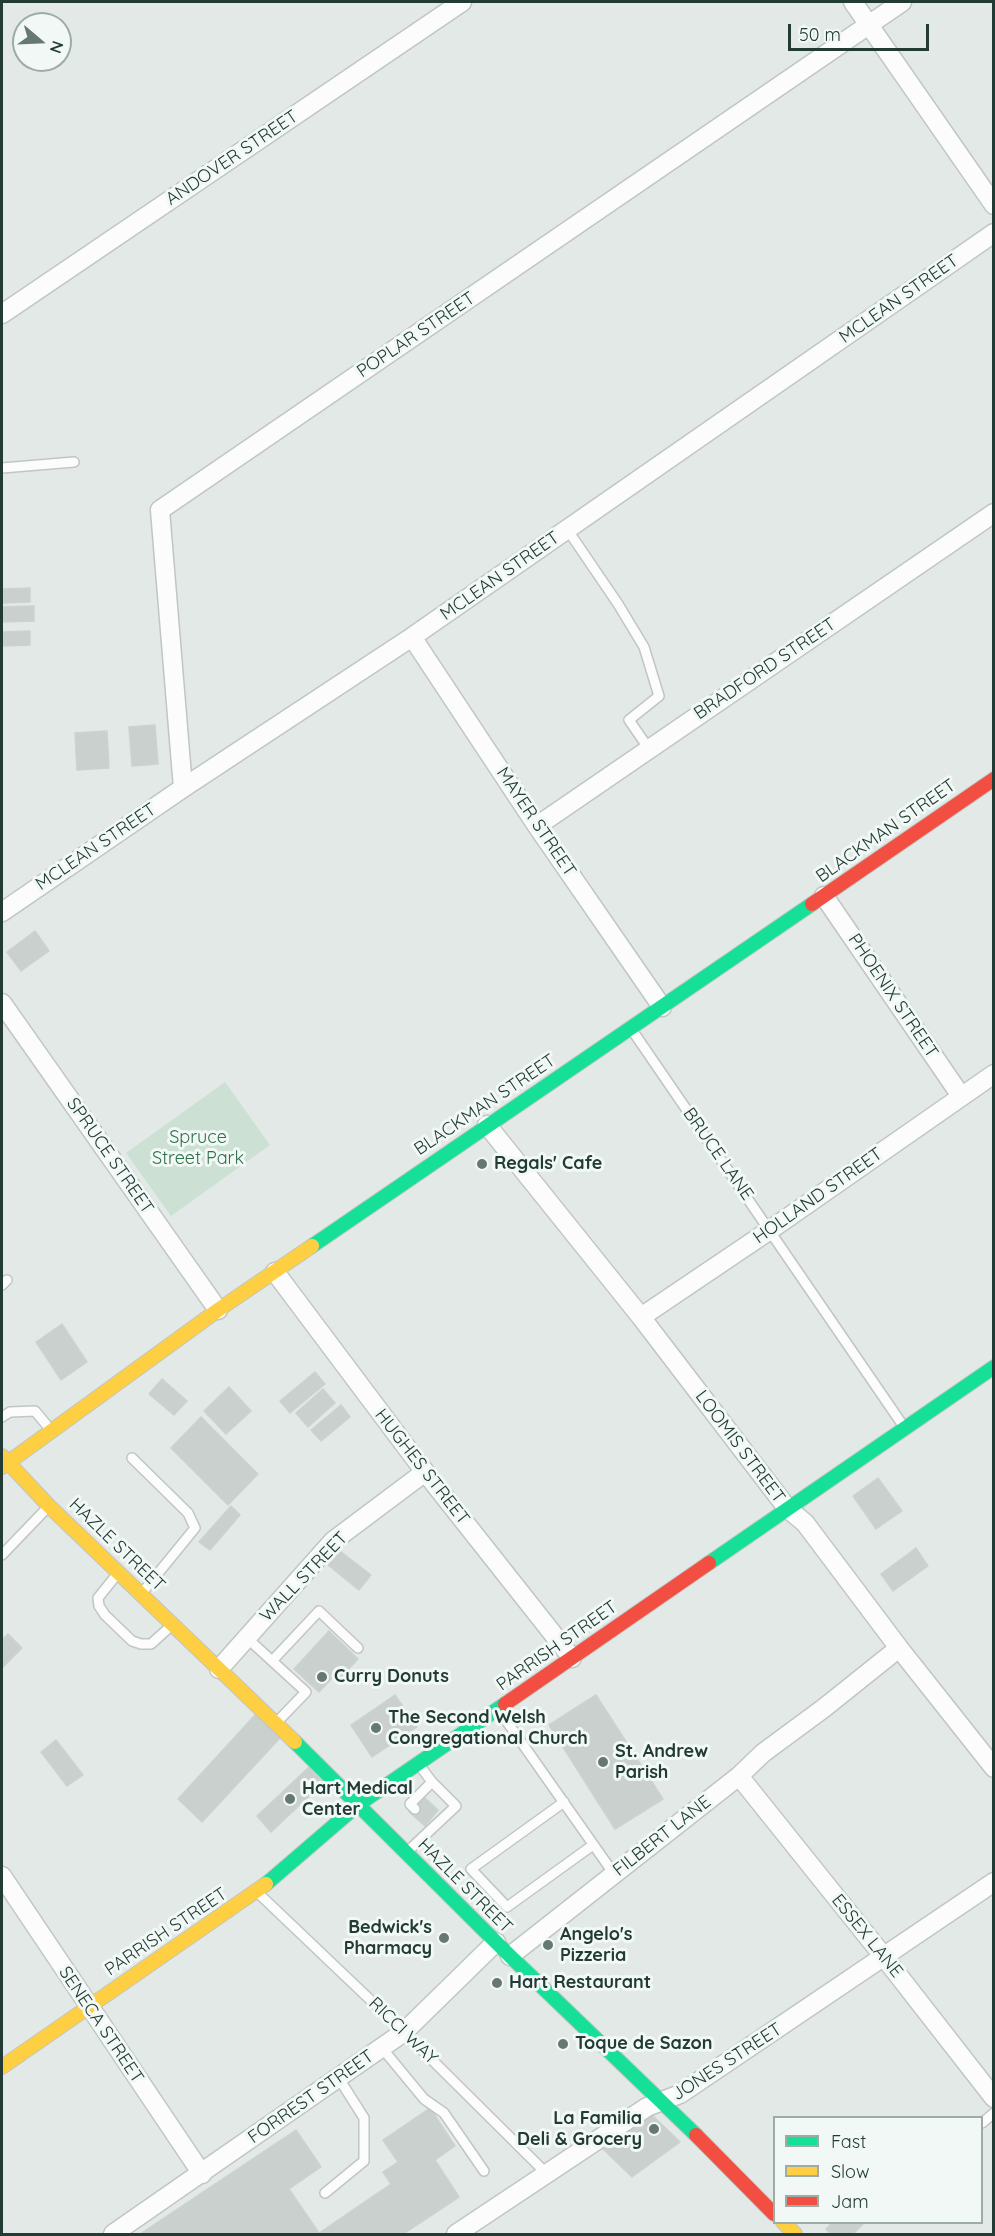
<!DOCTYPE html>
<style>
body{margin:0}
#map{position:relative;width:995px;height:2236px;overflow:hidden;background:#e3e9e6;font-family:Quicksand,sans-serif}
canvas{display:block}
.frame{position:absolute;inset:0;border:3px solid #223b35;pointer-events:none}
.legend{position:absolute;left:773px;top:2116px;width:210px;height:108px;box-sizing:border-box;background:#f1f8f5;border:2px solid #9eaca8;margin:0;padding:8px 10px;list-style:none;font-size:18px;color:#223b35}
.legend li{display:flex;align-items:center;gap:12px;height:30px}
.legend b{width:30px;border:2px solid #9eaca8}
.north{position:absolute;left:12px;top:12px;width:60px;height:60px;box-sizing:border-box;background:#f1f8f5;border:2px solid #9eaca8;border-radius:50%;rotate:109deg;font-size:16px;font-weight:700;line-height:24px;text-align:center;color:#223b35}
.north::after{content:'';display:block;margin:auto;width:21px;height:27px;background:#667873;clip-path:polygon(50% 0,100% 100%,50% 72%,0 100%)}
.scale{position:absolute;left:788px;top:24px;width:141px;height:27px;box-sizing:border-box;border:3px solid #223b35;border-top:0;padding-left:8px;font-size:18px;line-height:21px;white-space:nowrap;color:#223b35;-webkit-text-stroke:4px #f1f8f5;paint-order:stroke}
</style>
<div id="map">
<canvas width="995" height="2236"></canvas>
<div class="frame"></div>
<ul class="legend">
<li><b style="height:8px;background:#16e098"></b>Fast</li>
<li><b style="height:8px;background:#ffcf43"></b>Slow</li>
<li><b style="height:8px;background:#f24e42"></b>Jam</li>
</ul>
<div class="north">N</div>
<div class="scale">50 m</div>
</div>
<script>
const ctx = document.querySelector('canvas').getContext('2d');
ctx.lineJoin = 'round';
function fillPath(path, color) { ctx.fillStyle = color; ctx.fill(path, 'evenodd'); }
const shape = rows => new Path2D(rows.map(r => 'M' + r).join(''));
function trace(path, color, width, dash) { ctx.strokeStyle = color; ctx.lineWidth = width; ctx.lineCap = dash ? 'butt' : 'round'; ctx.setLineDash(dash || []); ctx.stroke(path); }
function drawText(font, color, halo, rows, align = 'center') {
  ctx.font = font + ' Quicksand,sans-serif'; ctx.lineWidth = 6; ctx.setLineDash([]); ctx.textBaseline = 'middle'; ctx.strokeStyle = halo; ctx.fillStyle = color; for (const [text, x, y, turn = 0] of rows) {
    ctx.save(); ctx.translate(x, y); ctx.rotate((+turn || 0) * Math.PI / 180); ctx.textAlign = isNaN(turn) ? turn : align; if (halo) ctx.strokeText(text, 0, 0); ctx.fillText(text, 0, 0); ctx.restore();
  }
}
fillPath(shape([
 [225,1082,270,1145,171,1216,126,1153]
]), '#cce1d3');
const building = shape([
 [30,588,30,602,2,603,2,589,30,588],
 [34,606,34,621,2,622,2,607,34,606],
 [30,631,30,645,2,646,2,632,30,631],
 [155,725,158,764,132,766,129,727,155,725],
 [107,731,109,768,77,770,75,733,107,731],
 [35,931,49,951,21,971,7,952,35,931],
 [62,1324,87,1362,61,1380,36,1342,62,1324],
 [315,1372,325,1384,290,1413,280,1401,315,1372],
 [162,1379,187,1401,174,1415,149,1394,162,1379],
 [229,1387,251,1411,226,1434,204,1411,229,1387],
 [323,1389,335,1403,308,1427,296,1413,323,1389],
 [341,1405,350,1417,321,1441,311,1430,341,1405],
 [201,1417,258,1474,228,1505,171,1448,201,1417],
 [878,1478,902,1511,876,1529,853,1496,878,1478],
 [231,1506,240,1515,210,1550,199,1542,231,1506],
 [916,1548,928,1566,893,1591,881,1574,916,1548],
 [340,1551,371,1575,359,1590,328,1565,340,1551],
 [329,1631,358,1659,341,1677,337,1673,319,1692,294,1669,329,1631],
 [8,1634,22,1648,2,1668,2,1640,8,1634],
 [395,1695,417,1727,372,1757,351,1725,395,1695],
 [596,1695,663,1799,615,1829,549,1725,596,1695],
 [255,1715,280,1738,202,1822,178,1799,255,1715],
 [56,1740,83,1775,67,1786,41,1752,56,1740],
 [309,1767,323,1783,271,1832,257,1816,309,1767],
 [423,1796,438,1810,425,1826,409,1812,423,1796],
 [430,2108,455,2146,435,2160,459,2197,403,2234,140,2234,296,2130,321,2167,289,2189,319,2233,391,2184,383,2172,398,2162,383,2140,430,2108],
 [652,2115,680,2142,632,2177,603,2149,652,2115],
 [833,2222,865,2222,853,2234,831,2234,826,2229,833,2222]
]);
fillPath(building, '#cad0ce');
trace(building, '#ccd2cf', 1.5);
const lane = shape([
 [2,468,74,462],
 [567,529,618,604,644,647,659,696,629,720,649,749],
 [632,1030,904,1427],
 [2,1285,7,1280],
 [2,1417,10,1412,35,1411,50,1429],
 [132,1458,188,1513,195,1528,142,1593],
 [2,1555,48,1507],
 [118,1573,98,1598,99,1606,105,1615,132,1641,141,1644,151,1644,172,1625],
 [247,1638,306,1692,277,1722],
 [272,1661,319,1611,358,1648],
 [498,1709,614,1874],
 [564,1802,471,1869,507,1907,593,1845],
 [415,1809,410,1804,432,1782],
 [408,1851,456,1806,432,1782,420,1766],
 [257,1892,404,2032,546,2173],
 [382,2048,424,2099,444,2113,484,2171],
 [982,2123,994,2113],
 [325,2193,364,2161,364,2118,338,2077]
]);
const street = shape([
 [853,2,994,205],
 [2,314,462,2],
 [412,637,537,826,662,1007],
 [183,788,160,510,902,2],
 [537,826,994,513],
 [824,896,961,1096],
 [2,912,183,788,412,637,994,233],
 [2,1003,218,1310],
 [487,1125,641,1317,787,1508,805,1523,899,1648,994,1768],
 [275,1272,425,1472,572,1658],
 [641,1317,770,1230,994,1074],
 [219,1669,333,1541,425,1472],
 [739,1776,884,1957,994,2098],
 [2,1876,202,2174],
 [510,1956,739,1776,763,1753,824,1708,899,1648],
 [113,2234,404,2032,496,1942],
 [456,2234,647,2107,680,2094,994,1882]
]);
const fast = shape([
 [312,1246,812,904],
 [709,1563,994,1367],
 [295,1742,510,1956,696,2135],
 [266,1884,359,1804,505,1704]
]);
const slow = shape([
 [2,1456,49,1506,295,1742],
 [2,1467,218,1310,312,1246],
 [2,2067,266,1884],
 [783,2222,795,2234]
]);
const jam = shape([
 [812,904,994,779],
 [505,1704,709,1563],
 [696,2135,774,2214]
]);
trace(lane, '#c0c6c3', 12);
trace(street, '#c0c6c3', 21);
trace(fast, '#bfc6c3', 16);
trace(slow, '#bfc6c3', 16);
trace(jam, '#bfc6c3', 16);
trace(lane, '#fbfcfb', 9);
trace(street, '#fbfcfb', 18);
trace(fast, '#16e098', 14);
trace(slow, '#ffcf43', 14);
trace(jam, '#f24e42', 14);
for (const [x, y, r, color] of [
 [482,1164,6,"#667873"],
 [322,1677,6,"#667873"],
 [376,1728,6,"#667873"],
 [603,1762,6,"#667873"],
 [290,1799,6,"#667873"],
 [444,1938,6,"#667873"],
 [548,1945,6,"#667873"],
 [497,1983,6,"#667873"],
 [563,2044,6,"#667873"],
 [654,2129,6,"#667873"]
]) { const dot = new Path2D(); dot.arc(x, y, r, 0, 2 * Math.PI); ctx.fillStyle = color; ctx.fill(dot); trace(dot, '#f1f8f5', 2); }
drawText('18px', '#223b35', '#f1f8f5', [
 ["ANDOVER STREET",232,158,-34],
 ["MCLEAN STREET",899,299,-35],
 ["POPLAR STREET",416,335,-34],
 ["MCLEAN STREET",500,576,-35],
 ["BRADFORD STREET",765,669,-34],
 ["MAYER STREET",536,822,56],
 ["BLACKMAN STREET",886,831,-35],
 ["MCLEAN STREET",96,847,-34],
 ["PHOENIX STREET",893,996,56],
 ["BLACKMAN STREET",485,1105,-34],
 ["BRUCE LANE",718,1154,55],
 ["SPRUCE STREET",110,1156,55],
 ["HOLLAND STREET",818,1196,-35],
 ["LOOMIS STREET",740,1447,53],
 ["HUGHES STREET",422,1467,52],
 ["HAZLE STREET",117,1545,44],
 ["WALL STREET",304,1577,-46],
 ["PARRISH STREET",557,1646,-35],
 ["FILBERT LANE",662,1836,-38],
 ["HAZLE STREET",465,1886,45],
 ["PARRISH STREET",166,1932,-34],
 ["ESSEX LANE",867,1936,51],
 ["SENECA STREET",101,2025,56],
 ["RICCI WAY",403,2031,44],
 ["JONES STREET",727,2062,-33],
 ["FORREST STREET",311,2097,-35]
]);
drawText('18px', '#2e7049', '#f1f8f5', [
 ["Spruce",198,1138],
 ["Street Park",198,1159]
]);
drawText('bold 18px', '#223b35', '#f1f8f5', [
 ["Regals' Cafe",494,1164],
 ["Curry Donuts",334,1677],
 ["The Second Welsh",388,1718],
 ["Congregational Church",388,1739],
 ["St. Andrew",615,1752],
 ["Parish",615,1773],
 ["Hart Medical",302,1789],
 ["Center",302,1810],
 ["Bedwick's",432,1928,"right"],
 ["Pharmacy",432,1949,"right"],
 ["Angelo's",560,1935],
 ["Pizzeria",560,1956],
 ["Hart Restaurant",509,1983],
 ["Toque de Sazon",575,2044],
 ["La Familia",642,2119,"right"],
 ["Deli & Grocery",642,2140,"right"]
], 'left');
</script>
